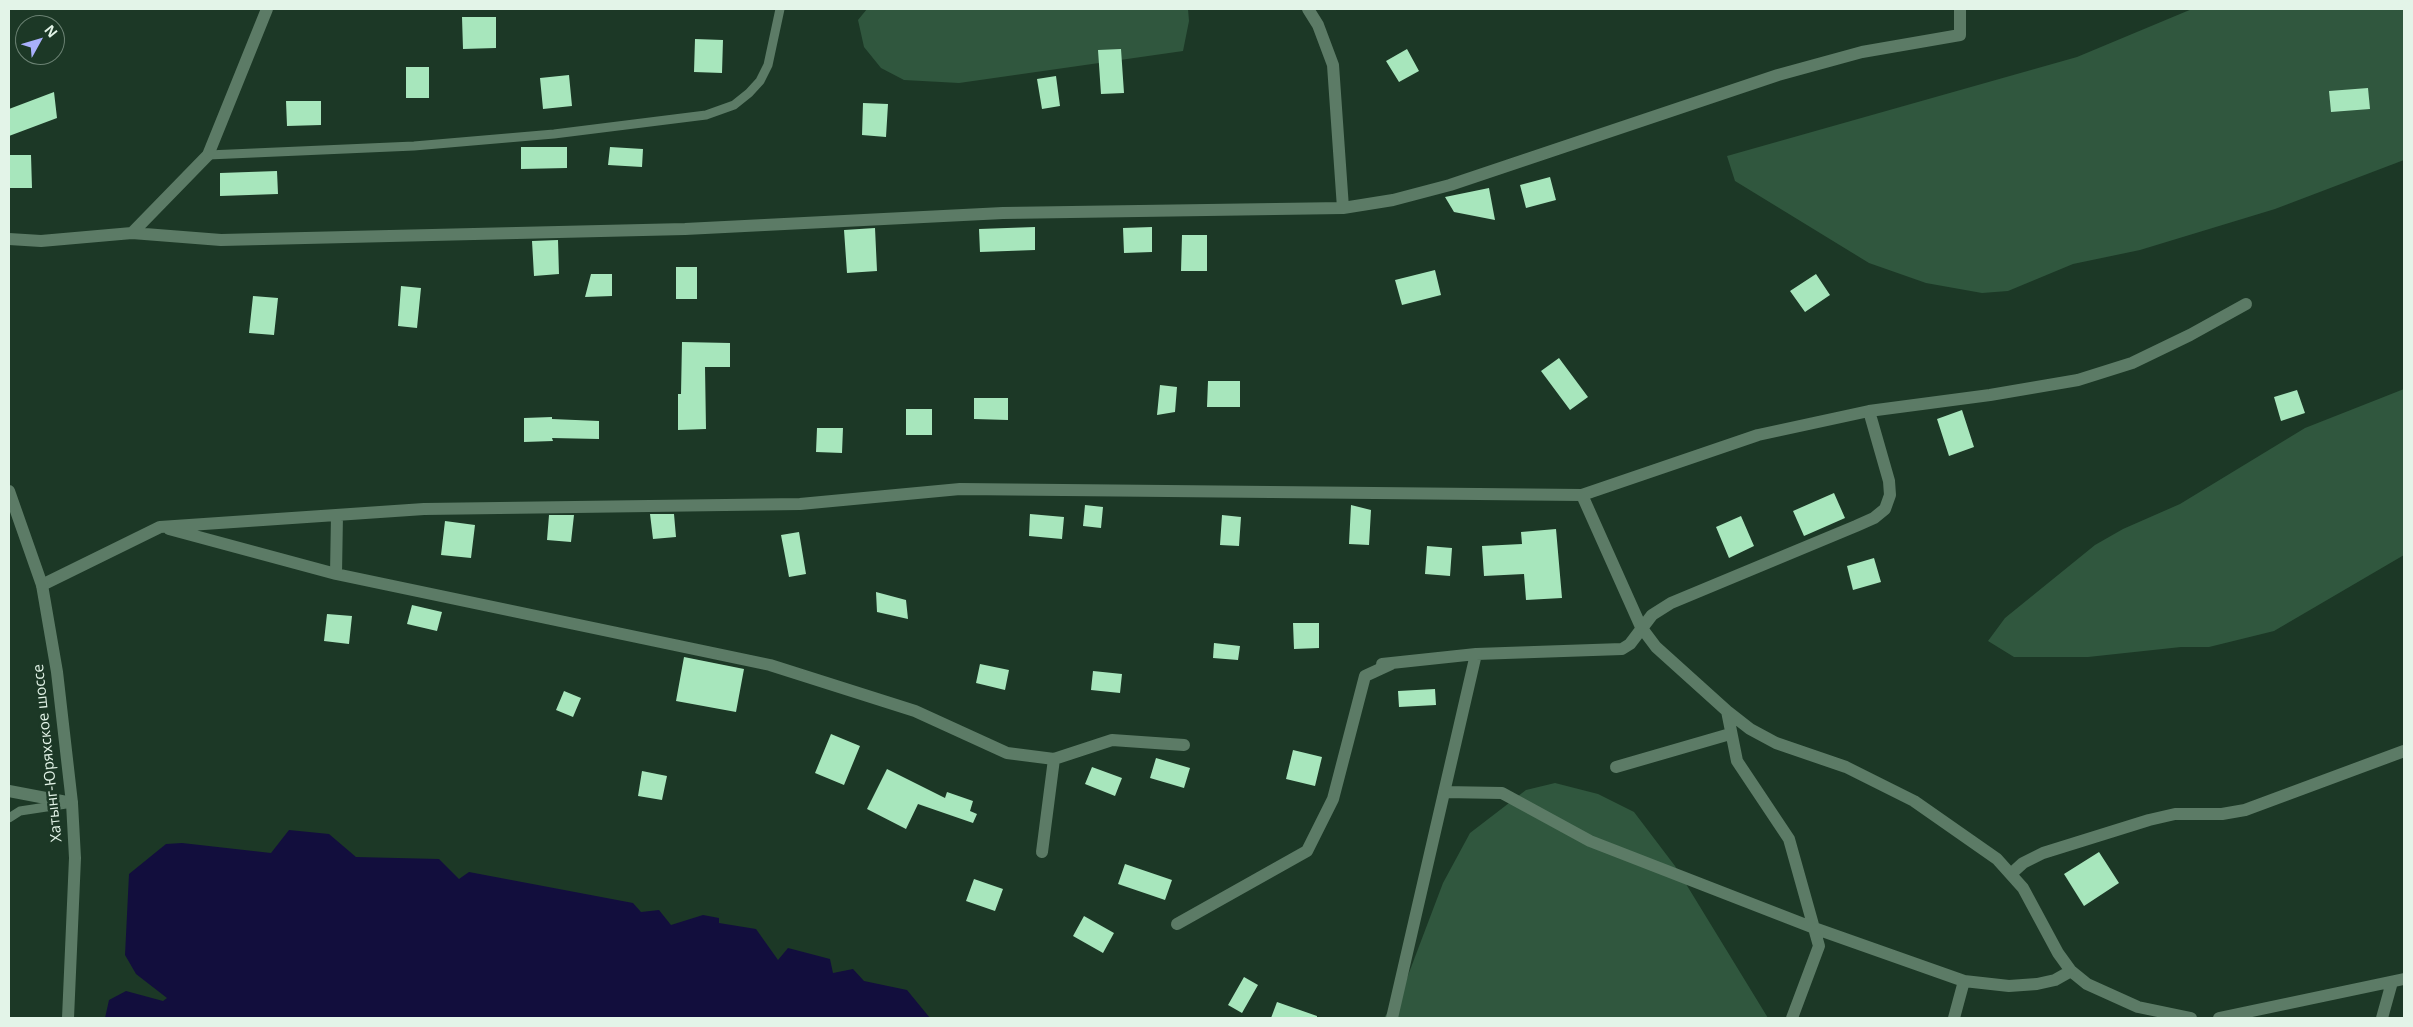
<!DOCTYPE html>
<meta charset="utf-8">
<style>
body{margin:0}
#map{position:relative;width:2413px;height:1027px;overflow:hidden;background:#1c3826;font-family:"Open Sans",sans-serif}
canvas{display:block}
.frame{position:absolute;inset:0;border:10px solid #e3f4e8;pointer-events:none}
.north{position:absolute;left:15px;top:15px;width:50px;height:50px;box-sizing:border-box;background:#1c3826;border:1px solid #6c8374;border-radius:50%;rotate:51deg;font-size:14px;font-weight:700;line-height:20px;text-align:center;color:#e3f4e8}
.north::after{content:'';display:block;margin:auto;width:18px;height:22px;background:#a9b0fc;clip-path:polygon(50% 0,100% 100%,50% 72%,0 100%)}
</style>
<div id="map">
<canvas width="2413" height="1027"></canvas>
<div class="frame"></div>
<div class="north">N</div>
</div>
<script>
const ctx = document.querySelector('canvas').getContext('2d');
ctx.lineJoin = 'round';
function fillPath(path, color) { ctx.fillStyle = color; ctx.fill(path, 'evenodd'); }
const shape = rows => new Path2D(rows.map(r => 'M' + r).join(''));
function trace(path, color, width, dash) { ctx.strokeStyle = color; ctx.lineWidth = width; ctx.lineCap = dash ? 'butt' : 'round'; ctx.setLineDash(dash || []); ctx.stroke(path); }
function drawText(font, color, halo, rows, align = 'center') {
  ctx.font = font + ' "Open Sans",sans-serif'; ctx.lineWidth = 5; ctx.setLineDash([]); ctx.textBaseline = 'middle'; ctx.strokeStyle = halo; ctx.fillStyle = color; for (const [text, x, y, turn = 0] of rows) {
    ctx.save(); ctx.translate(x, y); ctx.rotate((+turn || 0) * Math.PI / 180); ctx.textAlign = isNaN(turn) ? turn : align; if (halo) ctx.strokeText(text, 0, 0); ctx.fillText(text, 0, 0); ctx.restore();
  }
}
fillPath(shape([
 [867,9,1188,9,1189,21,1183,51,959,83,904,80,881,68,864,47,858,20],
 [2192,9,2404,9,2404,160,2275,209,2140,250,2073,264,2008,291,1982,293,1926,283,1869,263,1735,181,1727,156,2077,57],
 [2404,389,2404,555,2274,631,2209,647,2181,647,2088,657,2014,657,1988,641,2005,618,2095,545,2123,529,2180,504,2305,428],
 [1555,783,1598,794,1634,812,1675,866,1768,1018,1384,1018,1404,986,1443,883,1470,833,1526,790]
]), '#30573e');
fillPath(shape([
 [289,830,329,834,356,857,439,859,459,879,469,872,633,903,641,912,659,910,671,925,703,915,719,918,719,923,756,929,778,960,788,948,830,959,833,973,853,969,864,981,907,990,930,1018,105,1018,109,1000,126,991,163,1001,167,998,136,974,125,955,129,874,166,844,182,843,271,853]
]), '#120e3d');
fillPath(shape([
 [462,17,496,17,496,48,463,49],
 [695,39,723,40,722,73,694,72],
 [1121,49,1124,93,1101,94,1098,50],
 [1407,49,1419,71,1399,82,1386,61],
 [406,67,429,67,429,98,406,98],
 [569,75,572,106,543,109,540,78],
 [1056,76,1060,106,1042,109,1037,79],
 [2368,88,2370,109,2331,112,2329,91],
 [54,92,57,118,9,136,9,109],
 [286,101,321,101,321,125,287,126],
 [863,103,888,104,886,137,862,135],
 [521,147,567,147,567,168,521,169],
 [610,147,643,149,642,167,608,165],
 [9,155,31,155,32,188,9,188],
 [277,171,278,194,220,196,220,173],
 [1550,177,1556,200,1526,208,1520,185],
 [1489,188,1495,220,1454,212,1445,197],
 [1035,227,1035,250,980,252,979,229],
 [1152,227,1152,252,1124,253,1123,228],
 [875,228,877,271,847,273,844,230],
 [1182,235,1207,235,1207,271,1181,271],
 [558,240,559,274,534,276,532,241],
 [676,267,697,267,697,299,676,299],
 [1435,270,1441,295,1402,305,1395,280],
 [591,274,612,274,612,296,585,297],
 [1816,274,1830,295,1805,312,1790,291],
 [401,286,421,288,417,328,398,326],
 [253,296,278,298,274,335,249,333],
 [682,342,730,343,730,367,705,367,706,429,678,430,678,394,681,394],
 [1559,358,1588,397,1570,410,1541,371],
 [1208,381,1240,381,1240,407,1207,407],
 [1160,385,1177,387,1175,412,1157,415],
 [2297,390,2305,413,2281,421,2274,397],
 [974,398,1008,398,1008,420,974,419],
 [906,409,932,409,932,435,906,435],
 [1962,410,1974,447,1949,456,1937,419],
 [552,417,552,419,599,421,599,439,552,438,553,441,524,442,524,418],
 [817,428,843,428,842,453,816,452],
 [1834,493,1845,518,1804,536,1793,511],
 [1085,505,1103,507,1101,528,1083,526],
 [1351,505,1371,510,1369,545,1349,544],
 [650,514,674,514,676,537,653,539],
 [1030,514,1064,517,1062,539,1029,536],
 [549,515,574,515,571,542,547,540],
 [1222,515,1241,517,1239,546,1220,545],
 [1741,516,1754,546,1729,558,1716,527],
 [445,521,475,525,471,558,441,555],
 [1556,529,1562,598,1526,600,1524,574,1484,576,1482,546,1522,544,1521,532],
 [799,532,806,574,789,577,781,535],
 [1427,546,1452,548,1450,576,1425,574],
 [1874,558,1881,582,1853,590,1847,566],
 [876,592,906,600,908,619,877,612],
 [412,605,442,612,437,631,407,624],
 [327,614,352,616,349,644,324,641],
 [1293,623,1319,623,1319,648,1294,649],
 [1214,643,1240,646,1238,660,1213,658],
 [684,657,744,669,736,712,676,701],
 [980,664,1009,670,1005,690,976,683],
 [1093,671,1122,674,1120,693,1091,690],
 [1435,689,1436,705,1399,707,1398,691],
 [564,691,581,698,573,717,556,710],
 [831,734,860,746,844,785,815,773],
 [1293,750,1322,757,1315,786,1286,779],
 [1156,758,1190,768,1184,788,1150,778],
 [1092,767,1122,778,1115,796,1085,784],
 [887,769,945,798,947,792,973,801,970,811,977,814,973,823,918,804,906,829,867,809],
 [642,771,667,776,662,800,638,796],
 [2099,852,2119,883,2084,906,2064,874],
 [1125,864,1172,880,1165,900,1118,884],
 [974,879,1003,889,995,911,966,901],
 [1084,916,1114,933,1103,953,1073,936],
 [1244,977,1258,985,1242,1013,1228,1005],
 [1277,1002,1317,1016,1317,1018,1271,1018]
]), '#a7e6bc');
trace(shape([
 [208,155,414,146,554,134,706,115,734,105,749,93,760,81,768,65,780,9],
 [9,818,20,811,66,804]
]), '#5c7b66', 9);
trace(shape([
 [1308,9,1318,25,1333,65,1343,208],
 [132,233,221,240,685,229,1003,213,1343,208,1393,200,1450,185,1778,75,1862,52,1960,35,1960,9],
 [9,239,41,241,132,233,208,155,267,9],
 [1582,495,1641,627,1656,647,1727,711,1750,729,1776,743,1846,767,1914,801,1997,859,2023,888,2058,953,2071,971,2087,984,2138,1007,2191,1018],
 [169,529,336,574,770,665,915,711,1007,753,1054,759,1112,740,1184,745],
 [336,574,337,515],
 [42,585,160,527,424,509,800,504,960,489,1582,495,1758,435,1869,411,1990,395,2078,380,2132,363,2190,335,2246,304],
 [1382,664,1476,654,1622,649,1630,644,1652,615,1671,603,1856,526,1874,518,1885,509,1890,495,1889,481,1869,411],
 [1727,711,1737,761,1789,839,1819,946,1792,1018],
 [1616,767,1730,734],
 [9,791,72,803],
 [1444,792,1502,793,1590,841,1814,928,1964,981,2009,986,2037,984,2055,980,2071,971],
 [1042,852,1054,759],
 [2012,873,2023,863,2043,853,2149,820,2175,814,2222,814,2245,810,2404,751],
 [1177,924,1307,851,1333,799,1365,676,1391,664],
 [1392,1018,1476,654],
 [1954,1018,1964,981],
 [2219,1018,2404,979],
 [2382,1018,2392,982]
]), '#5c7b66', 12);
trace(shape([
 [9,491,42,585,57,672,72,803,75,858,68,1018]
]), '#5c7b66', 12);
drawText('15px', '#e3f4e8', '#1c3826', [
 ["Хатынг-Юряхское шоссе",48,753,-96]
]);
</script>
